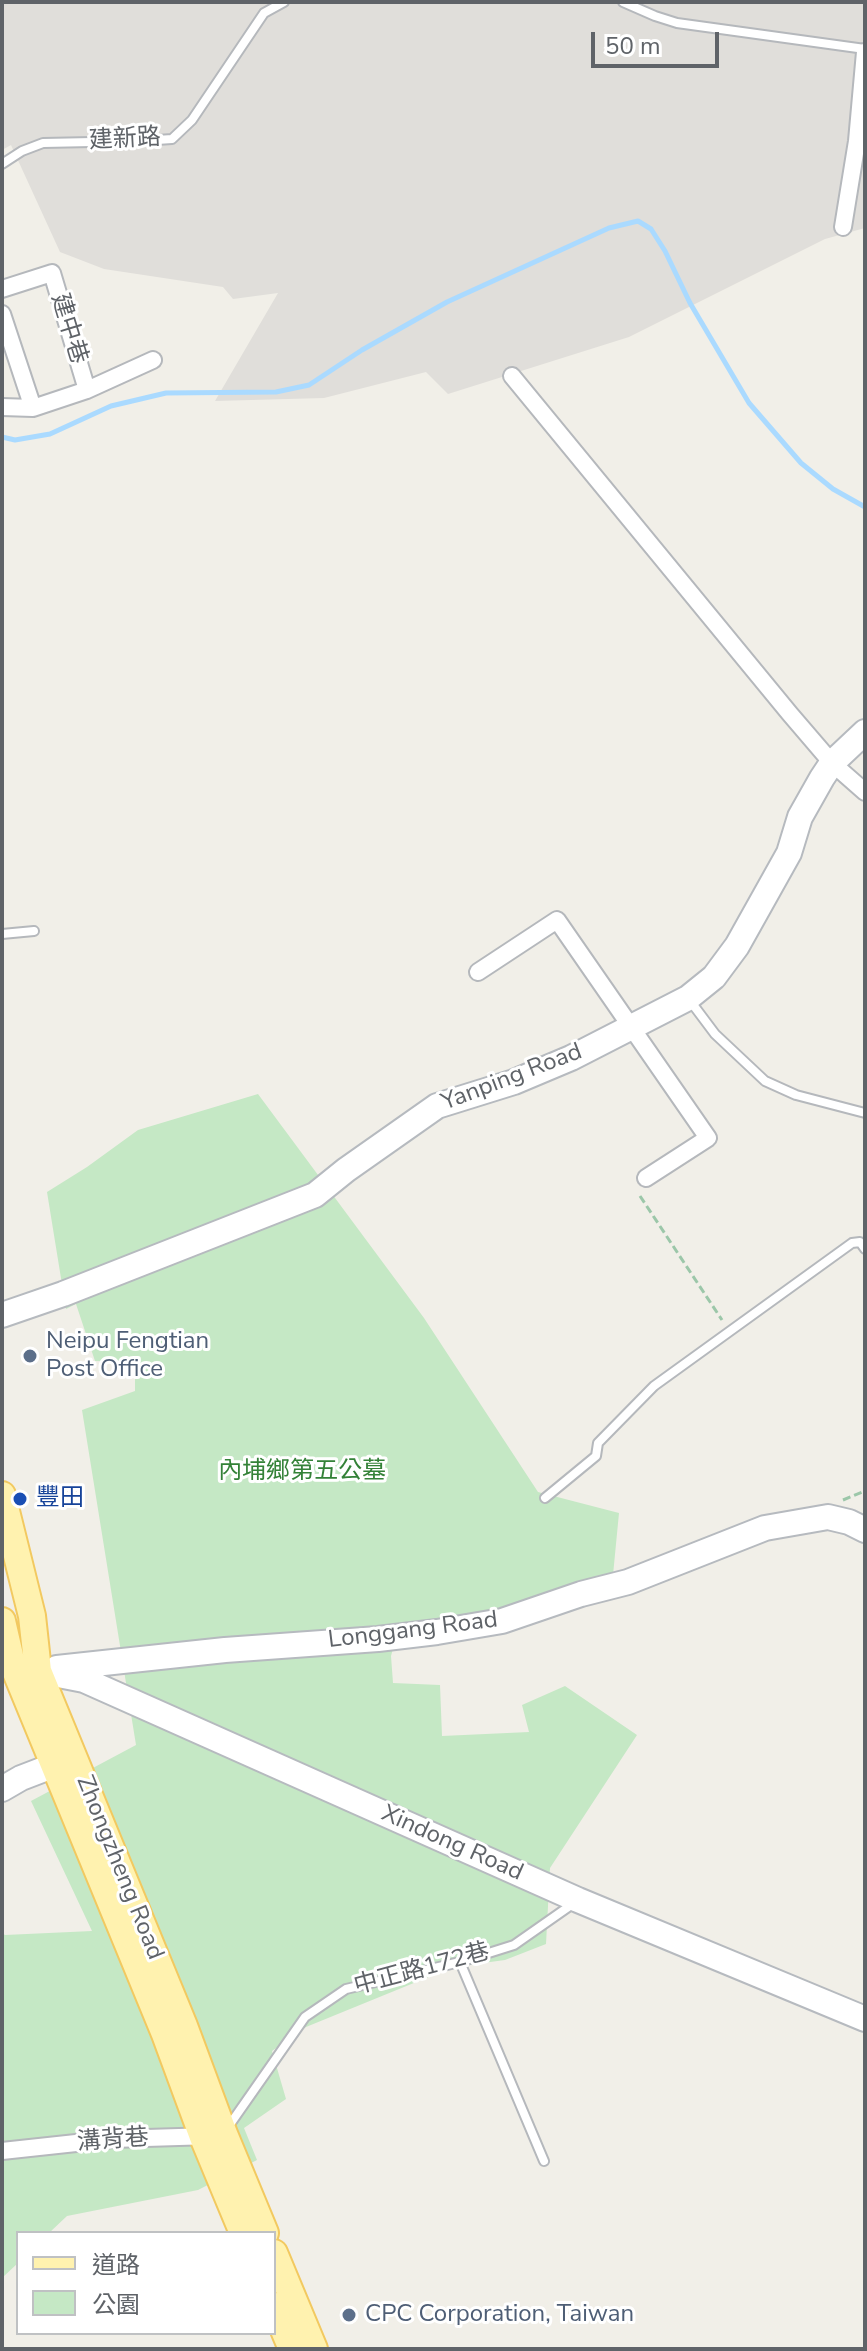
<!DOCTYPE html>
<meta charset="utf-8">
<style>
body{margin:0}
#map{position:relative;width:867px;height:2351px;overflow:hidden;background:#f1efe8;font-family:"Nunito Sans","Noto Sans TC",sans-serif}
canvas{display:block}
.frame{position:absolute;inset:0;border:4px solid #5f6368;pointer-events:none}
.legend{position:absolute;left:16px;top:2231px;width:260px;height:104px;box-sizing:border-box;background:#fff;border:2px solid #bfc1c3;margin:0;padding:10px 14px;list-style:none;font-size:24px;color:#5f6368}
.legend li{display:flex;align-items:center;gap:16px;height:40px}
.legend b{width:40px;border:2px solid #bfc1c3}
.scale{position:absolute;left:591px;top:32px;width:128px;height:36px;box-sizing:border-box;border:4px solid #5f6368;border-top:0;padding-left:10px;font-size:24px;line-height:28px;white-space:nowrap;color:#5f6368;-webkit-text-stroke:6px #fff;paint-order:stroke}
</style>
<div id="map">
<canvas width="867" height="2351"></canvas>
<div class="frame"></div>
<ul class="legend">
<li><b style="height:10px;background:#fff2af"></b>道路</li>
<li><b style="height:22px;background:#c5e8c5"></b>公園</li>
</ul>
<div class="scale">50 m</div>
</div>
<script>
const ctx = document.querySelector('canvas').getContext('2d');
ctx.lineJoin = 'round';
function fillPath(path, color) { ctx.fillStyle = color; ctx.fill(path, 'evenodd'); }
const shape = rows => new Path2D(rows.map(r => 'M' + r).join(''));
function trace(path, color, width, dash) { ctx.strokeStyle = color; ctx.lineWidth = width; ctx.lineCap = dash ? 'butt' : 'round'; ctx.setLineDash(dash || []); ctx.stroke(path); }
function drawText(font, color, halo, rows, align = 'center') {
  ctx.font = font + ' "Nunito Sans","Noto Sans TC",sans-serif'; ctx.lineWidth = 6; ctx.setLineDash([]); ctx.textBaseline = 'middle'; ctx.strokeStyle = halo; ctx.fillStyle = color; for (const [text, x, y, turn = 0] of rows) {
    ctx.save(); ctx.translate(x, y); ctx.rotate((+turn || 0) * Math.PI / 180); ctx.textAlign = isNaN(turn) ? turn : align; if (halo) ctx.strokeText(text, 0, 0); ctx.fillText(text, 0, 0); ctx.restore();
  }
}
fillPath(shape([
 [2,2,865,2,865,228,825,239,629,337,448,394,426,372,324,398,215,401,278,293,233,299,223,287,104,269,60,252,11,145,2,150]
]), '#e0deda');
fillPath(shape([
 [258,1094,424,1318,538,1492,619,1513,613,1575,502,1607,397,1634,391,1656,393,1683,440,1685,442,1736,529,1732,522,1705,565,1686,637,1735,550,1868,546,1944,505,1960,453,1967,306,2027,272,2051,286,2099,244,2128,257,2160,198,2190,67,2216,49,2233,18,2233,18,2263,2,2278,2,1933,5,1935,92,1931,31,1801,136,1745,82,1410,135,1391,135,1362,95,1361,76,1304,66,1309,47,1192,87,1167,138,1130]
]), '#c5e8c5');
trace(shape([
 [2,437,15,440,50,434,111,406,166,393,276,392,309,385,362,350,447,302,609,228,638,221,651,229,665,251,690,303,749,403,801,463,833,489,865,507]
]), '#aadaff', 5);
const lane = shape([
 [623,2,655,16,677,23,865,49],
 [2,164,22,151,43,143,142,141,172,139,192,120,264,13,284,2],
 [2,934,34,931],
 [691,1002,715,1034,765,1081,796,1095,865,1113],
 [545,1498,596,1456,598,1443,654,1386,852,1243,860,1242,865,1249],
 [460,1962,544,2161],
 [226,2130,305,2017,346,1989,460,1962,514,1945,574,1903]
]);
const street = shape([
 [843,227,857,141,865,52],
 [2,289,52,273,87,390],
 [2,314,33,408],
 [512,376,790,714,832,763,865,792],
 [2,407,33,408,87,390,153,360],
 [478,972,557,920,708,1138,646,1178],
 [2,2151,113,2139,212,2136]
]);
const secondary = shape([
 [2,1315,63,1294,315,1195,346,1170,437,1106,514,1082,571,1058,688,998,714,977,737,946,789,853,800,817,822,778,832,763,865,732],
 [57,1668,225,1650,378,1639,437,1632,502,1621,581,1594,628,1582,765,1528,828,1517,849,1522,865,1530],
 [38,1671,84,1680,578,1900,865,2019],
 [2,1789,21,1778,73,1758]
]);
const primary = shape([
 [2,1495,32,1616,38,1671,184,2026,224,2134,265,2233],
 [2,1621,11,1660,165,2034,203,2137,243,2233],
 [274,2253,314,2349],
 [274,2306,292,2349]
]);
trace(lane, '#b5b8bc', 12);
trace(street, '#b5b8bc', 20);
trace(secondary, '#b6babf', 28);
trace(primary, '#f2c960', 30);
trace(shape([
 [640,1196,722,1320],
 [843,1500,865,1491]
]), '#9cc7a9', 3, [8, 4]);
trace(lane, '#fff', 8);
trace(street, '#fff', 16);
trace(secondary, '#fff', 24);
trace(primary, '#fff2af', 26);
for (const [x, y, r, color] of [
 [30,1356,8,"#5c6f8a"],
 [20,1499,8,"#1a4fb4"],
 [349,2315,8,"#5c6f8a"]
]) { const dot = new Path2D(); dot.arc(x, y, r, 0, 2 * Math.PI); ctx.fillStyle = color; ctx.fill(dot); trace(dot, '#fff', 3); }
drawText('24px', '#5f6368', '#fff', [
 ["建新路",125,140,-3],
 ["建中巷",68,329,73],
 ["Yanping Road",512,1078,-21],
 ["Longgang Road",413,1631,-7],
 ["Xindong Road",452,1844,24],
 ["Zhongzheng Road",119,1868,68],
 ["中正路172巷",422,1970,-15],
 ["溝背巷",113,2141,-4]
]);
drawText('24px', '#4e5e75', '#fff', [
 ["Neipu Fengtian",46,1342],
 ["Post Office",46,1370],
 ["CPC Corporation, Taiwan",365,2315]
], 'left');
drawText('24px', '#348238', '#fff', [
 ["內埔鄉第五公墓",302,1472]
]);
drawText('24px', '#164399', '#fff', [
 ["豐田",36,1499]
], 'left');
</script>
